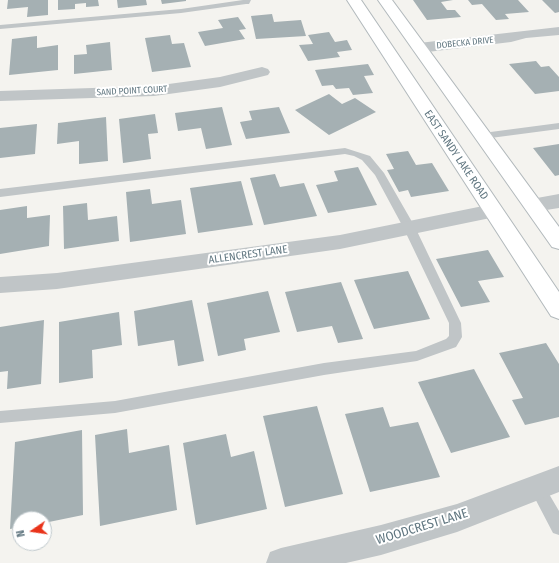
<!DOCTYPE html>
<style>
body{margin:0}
#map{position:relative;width:559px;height:563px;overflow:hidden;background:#f4f3ef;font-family:"Fira Sans Condensed",sans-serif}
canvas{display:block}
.north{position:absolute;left:12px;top:511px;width:40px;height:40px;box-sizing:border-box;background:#fff;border:1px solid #c0c9cd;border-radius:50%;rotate:257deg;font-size:11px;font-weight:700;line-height:16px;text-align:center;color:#617781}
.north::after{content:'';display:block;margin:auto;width:14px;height:18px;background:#e9331a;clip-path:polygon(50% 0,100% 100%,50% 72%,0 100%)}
</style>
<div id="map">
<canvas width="559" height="563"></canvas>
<div class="north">N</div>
</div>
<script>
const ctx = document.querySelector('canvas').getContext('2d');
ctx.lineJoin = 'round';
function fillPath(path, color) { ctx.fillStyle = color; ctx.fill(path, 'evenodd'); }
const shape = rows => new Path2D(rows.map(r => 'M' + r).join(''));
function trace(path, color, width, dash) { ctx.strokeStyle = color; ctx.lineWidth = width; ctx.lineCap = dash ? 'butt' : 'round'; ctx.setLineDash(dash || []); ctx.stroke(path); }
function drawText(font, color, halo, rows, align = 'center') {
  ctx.font = font + ' "Fira Sans Condensed",sans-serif'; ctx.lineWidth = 4; ctx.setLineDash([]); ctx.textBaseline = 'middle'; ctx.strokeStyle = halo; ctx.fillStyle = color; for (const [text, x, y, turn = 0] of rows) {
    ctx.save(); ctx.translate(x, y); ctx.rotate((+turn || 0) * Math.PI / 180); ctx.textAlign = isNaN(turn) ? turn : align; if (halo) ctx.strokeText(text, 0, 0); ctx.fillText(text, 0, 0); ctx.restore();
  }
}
fillPath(shape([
 [8,0,48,0,48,15,27,17,28,7,7,9],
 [58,0,98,0,99,6,86,7,86,3,75,4,75,9,58,10],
 [117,0,146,0,147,5,118,8],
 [161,0,186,0,186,1,162,4],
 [413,0,453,0,441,2,447,10,455,10,461,17,427,20],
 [468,0,518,0,529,12,505,14,509,19,496,20,482,4,472,5],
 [542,0,559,0,559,12,555,13],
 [272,14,274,22,301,20,306,36,256,39,251,16],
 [238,17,246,29,239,30,245,39,205,46,198,32,223,28,218,20],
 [329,32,335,42,347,40,352,50,337,52,340,57,308,61,299,45,313,44,308,35],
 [170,35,172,44,184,43,191,67,152,72,145,38],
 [37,36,37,48,58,45,58,70,9,75,12,39],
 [110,42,112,70,74,74,74,55,87,54,86,45],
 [536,61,541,67,549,66,559,77,559,91,535,94,509,64],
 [368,64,374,75,364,76,373,93,353,95,349,88,336,89,333,85,322,86,315,70],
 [329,94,342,104,355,98,376,112,329,135,295,110],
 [222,107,232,145,206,149,201,128,178,131,175,113],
 [279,107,290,133,246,139,240,122,252,120,249,111],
 [155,114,158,133,148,134,151,159,123,163,119,119],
 [106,117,108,161,79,164,79,141,57,144,58,123],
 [37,124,35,154,0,158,0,128],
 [559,144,559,175,555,176,533,148],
 [408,151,416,165,432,163,449,191,411,197,408,190,399,192,387,170,394,169,386,154],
 [358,167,377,205,328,213,316,185,338,181,334,171],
 [275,174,280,187,304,183,317,216,264,225,250,178],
 [241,181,253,225,198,233,190,188],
 [150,189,152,204,181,200,186,234,130,242,126,192],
 [87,203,88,220,117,216,119,241,64,249,63,206],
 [27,206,27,218,50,215,49,246,0,254,0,210],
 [488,250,504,277,478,281,490,302,461,307,436,259],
 [408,271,430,319,374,329,354,280],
 [341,282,363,339,338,343,332,326,297,332,285,292],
 [268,291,280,332,244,339,246,350,218,356,207,303],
 [192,300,204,361,178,366,174,340,138,346,134,311],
 [119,312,122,345,92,350,93,378,59,383,59,322],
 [44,320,41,384,7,389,8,371,0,372,0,327],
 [546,343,559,364,559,417,525,425,512,400,523,398,499,353],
 [474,369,510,437,451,453,418,382],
 [317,406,343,494,285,507,263,416],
 [383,407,390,427,418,422,440,477,370,492,345,414],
 [127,429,129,453,169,445,177,510,100,526,95,435],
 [82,430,83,515,44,523,44,519,20,519,20,527,10,529,15,442],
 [226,434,231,457,254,451,267,509,196,525,183,443]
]), '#a5b0b3');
const secondary = shape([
 [347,0,361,0,559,292,559,319,551,316,347,0],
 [378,0,392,0,559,227,559,249,552,247,378,0]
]);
trace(secondary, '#b2b9bc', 2);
fillPath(shape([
 [243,0,251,0,249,4,246,4,181,13,0,29,0,25,181,9,243,0],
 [559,123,559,129,483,139,478,136,483,133,559,123],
 [345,148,370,156,384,173,415,227,461,323,462,337,456,347,417,361,324,375,115,413,0,423,0,411,115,401,324,363,416,351,446,339,449,336,449,323,403,227,375,175,362,160,354,156,345,154,0,197,0,189,345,148],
 [537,480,542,482,559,511,559,535,553,533,529,487,532,482,537,480]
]), '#c0c5c7');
fillPath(shape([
 [559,27,559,35,526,38,511,42,419,53,414,51,411,48,414,45,419,43,559,27],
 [262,67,268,69,270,72,268,75,220,87,154,96,0,101,0,91,154,86,220,77,262,67],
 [559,194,559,208,533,212,526,210,523,205,526,200,559,194],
 [493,204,500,206,503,211,500,216,340,249,57,289,0,293,0,277,57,273,340,235,493,204],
 [559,466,559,492,457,532,381,555,346,563,266,563,270,552,281,548,381,525,457,504,559,466]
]), '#c0c5c7');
fillPath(secondary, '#fff');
drawText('9px', '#617781', '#fff', [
 ["DOBECKA DRIVE",465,43,-6],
 ["SAND POINT COURT",132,91,-3]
]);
drawText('11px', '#617781', '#fff', [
 ["EAST SANDY LAKE ROAD",456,155,56],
 ["ALLENCREST LANE",248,255,-8]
]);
drawText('13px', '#617781', '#fff', [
 ["WOODCREST LANE",422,527,-17]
]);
</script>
